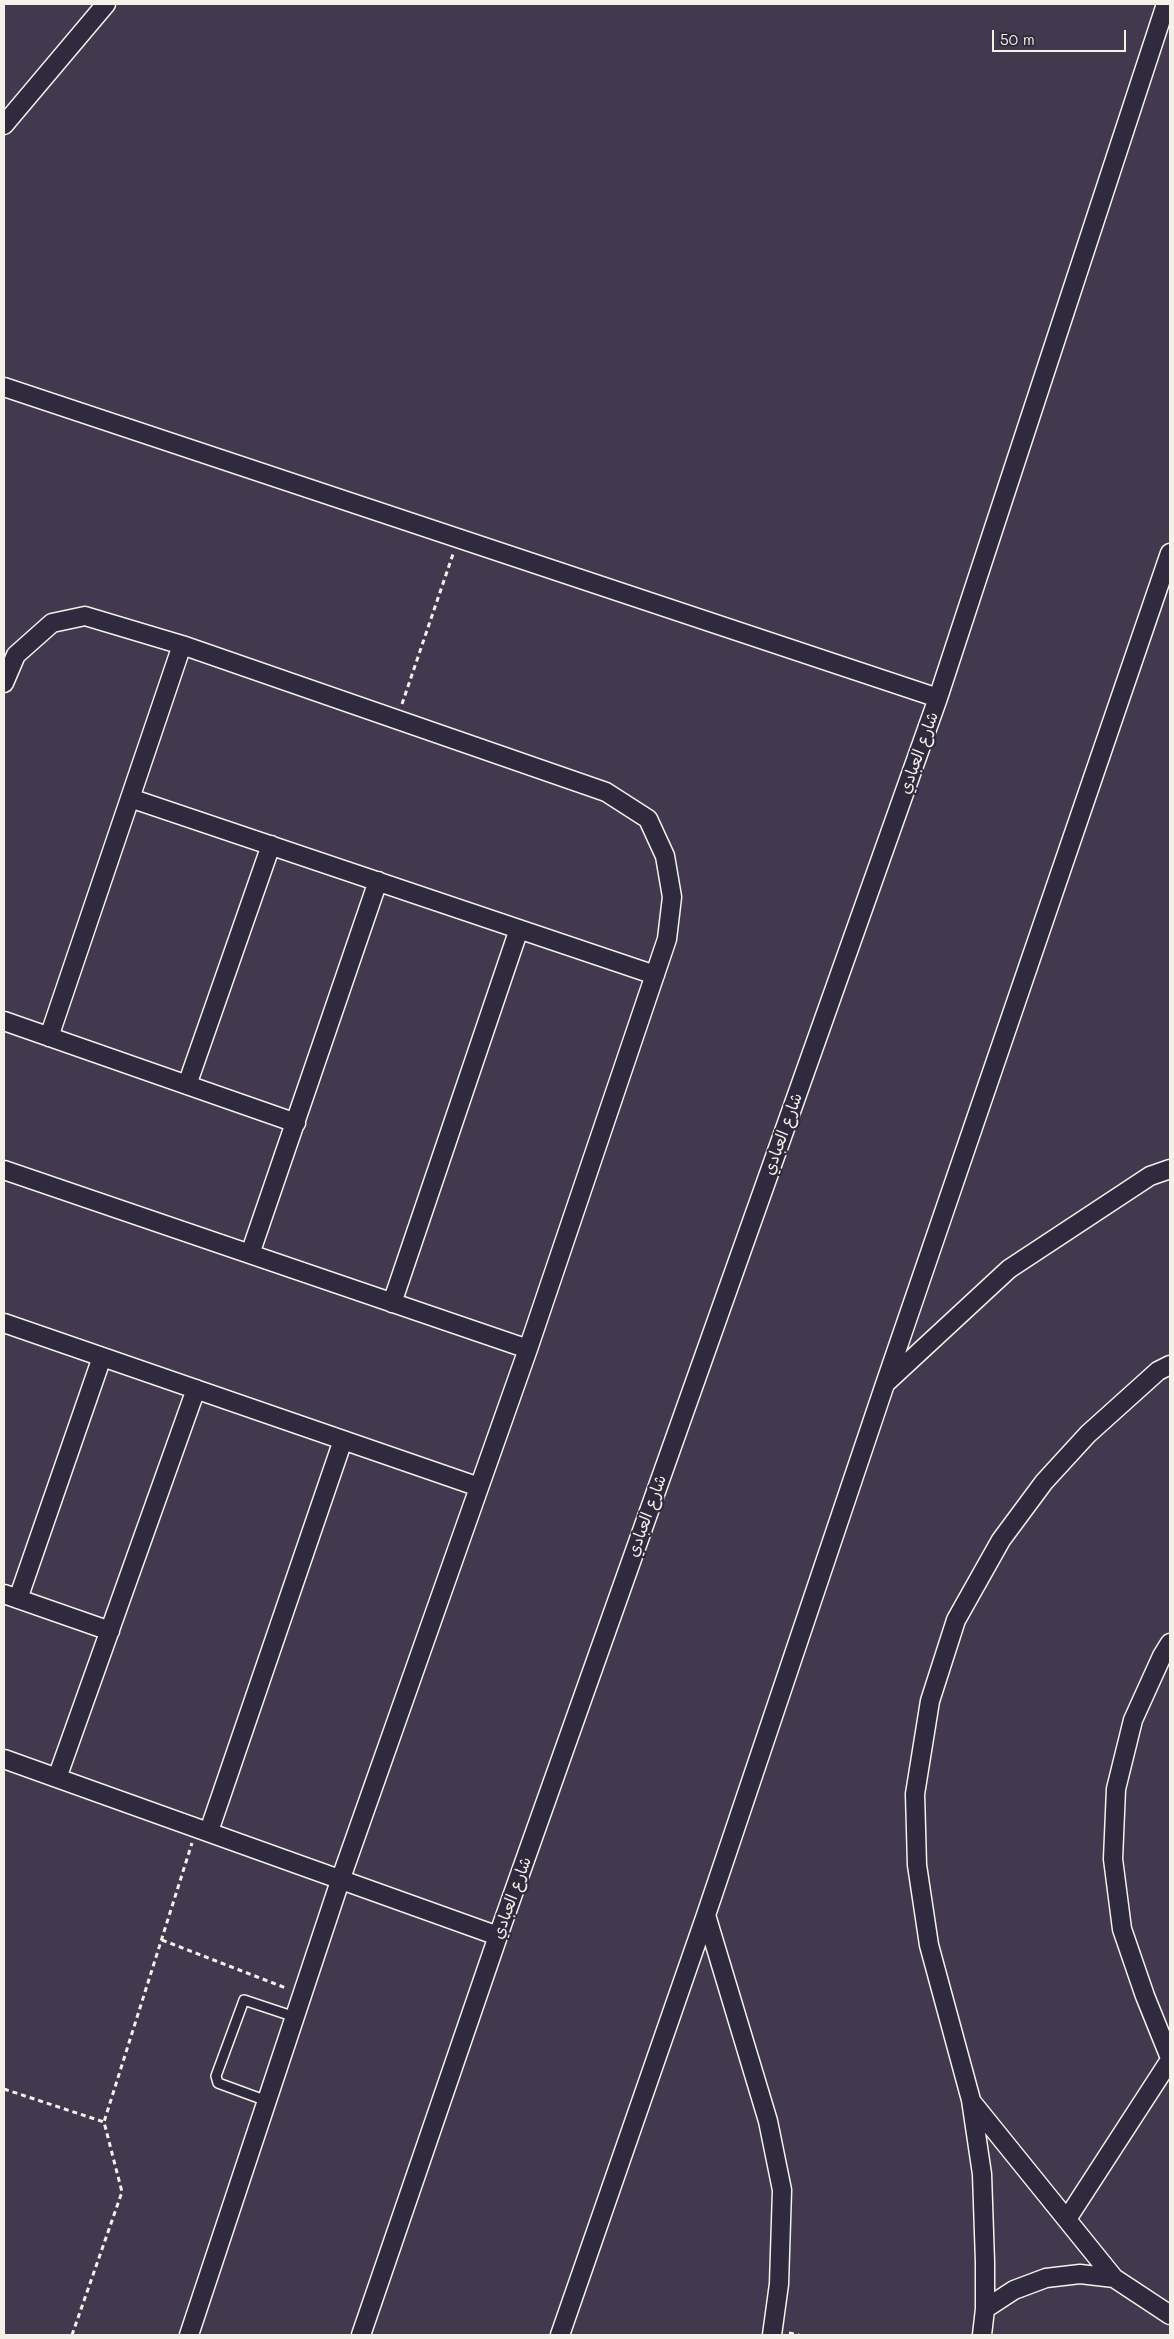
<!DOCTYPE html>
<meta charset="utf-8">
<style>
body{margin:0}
#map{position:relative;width:1174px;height:2339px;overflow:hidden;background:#42394e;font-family:Mali,sans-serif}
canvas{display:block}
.frame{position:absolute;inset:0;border:5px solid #f4f1e8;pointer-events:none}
.scale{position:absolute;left:992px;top:30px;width:134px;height:22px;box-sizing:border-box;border:2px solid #f4f1e8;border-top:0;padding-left:6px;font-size:15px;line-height:18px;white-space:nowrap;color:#f4f1e8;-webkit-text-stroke:4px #2f2a3d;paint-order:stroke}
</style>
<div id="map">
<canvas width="1174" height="2339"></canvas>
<div class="frame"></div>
<div class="scale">50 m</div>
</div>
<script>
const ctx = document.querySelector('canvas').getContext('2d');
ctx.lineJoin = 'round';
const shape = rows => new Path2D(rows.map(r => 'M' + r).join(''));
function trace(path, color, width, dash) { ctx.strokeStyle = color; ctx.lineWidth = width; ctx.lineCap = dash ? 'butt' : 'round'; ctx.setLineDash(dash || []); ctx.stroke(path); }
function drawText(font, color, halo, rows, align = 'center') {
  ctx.font = font + ' Mali,"Playpen Sans Arabic",sans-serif'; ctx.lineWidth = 4.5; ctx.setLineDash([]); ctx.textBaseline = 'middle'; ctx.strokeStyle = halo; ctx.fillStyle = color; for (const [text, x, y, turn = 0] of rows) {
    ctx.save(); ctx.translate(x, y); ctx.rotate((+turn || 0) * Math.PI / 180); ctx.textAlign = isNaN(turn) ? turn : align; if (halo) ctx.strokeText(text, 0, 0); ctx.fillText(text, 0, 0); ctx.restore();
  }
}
const service = shape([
 [267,2101,218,2083,216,2076,244,2000,295,2017]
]);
const minor = shape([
 [4,125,106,4],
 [4,387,938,698],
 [4,683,16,655,52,623,85,616,182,645,606,792,648,819,665,856,672,897,667,939,528,1349,341,1878,189,2335],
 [130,798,655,975],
 [4,1021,296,1123],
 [49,1037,182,645],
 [187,1085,271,845],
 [4,1170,528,1349],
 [250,1254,378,881],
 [392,1303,519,929],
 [4,1323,479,1487],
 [887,1382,1009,1269,1150,1176,1170,1169],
 [4,1594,110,1631],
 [18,1599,102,1357],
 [1170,1643,1162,1656,1133,1720,1116,1789,1113,1859,1122,1929,1145,1996,1170,2058],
 [4,1759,498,1936],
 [57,1778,196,1389],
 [209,1831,343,1440],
 [706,1915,768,2121,782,2190,779,2284,772,2335],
 [971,2101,1114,2278,1170,2315],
 [1067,2219,1170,2060],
 [985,2309,1014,2290,1046,2278,1080,2274,1114,2278],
 [361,2335,498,1936,938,698,1166,4],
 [560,2335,706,1915,885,1384,1170,553],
 [982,2335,985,2309,985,2262,982,2174,971,2100,929,1945,917,1865,915,1794,930,1701,956,1620,1001,1540,1044,1482,1088,1434,1158,1371,1170,1365]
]);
trace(service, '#f4f1e8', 12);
trace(minor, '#f4f1e8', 21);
trace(shape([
 [402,704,453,554],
 [162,1940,286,1988],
 [4,2089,104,2122],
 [789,2333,799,2335],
 [72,2335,122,2192,104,2122,192,1843]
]), '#f4f1e8', 3, [5, 4]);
trace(service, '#2f2a3d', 9);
trace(minor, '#2f2a3d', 18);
drawText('16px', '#f4f1e8', '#2f2a3d', [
 ["شارع العبادي",919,753,-70],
 ["شارع العبادي",783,1134,-70],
 ["شارع العبادي",647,1516,-70],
 ["شارع العبادي",512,1898,-70]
]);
</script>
